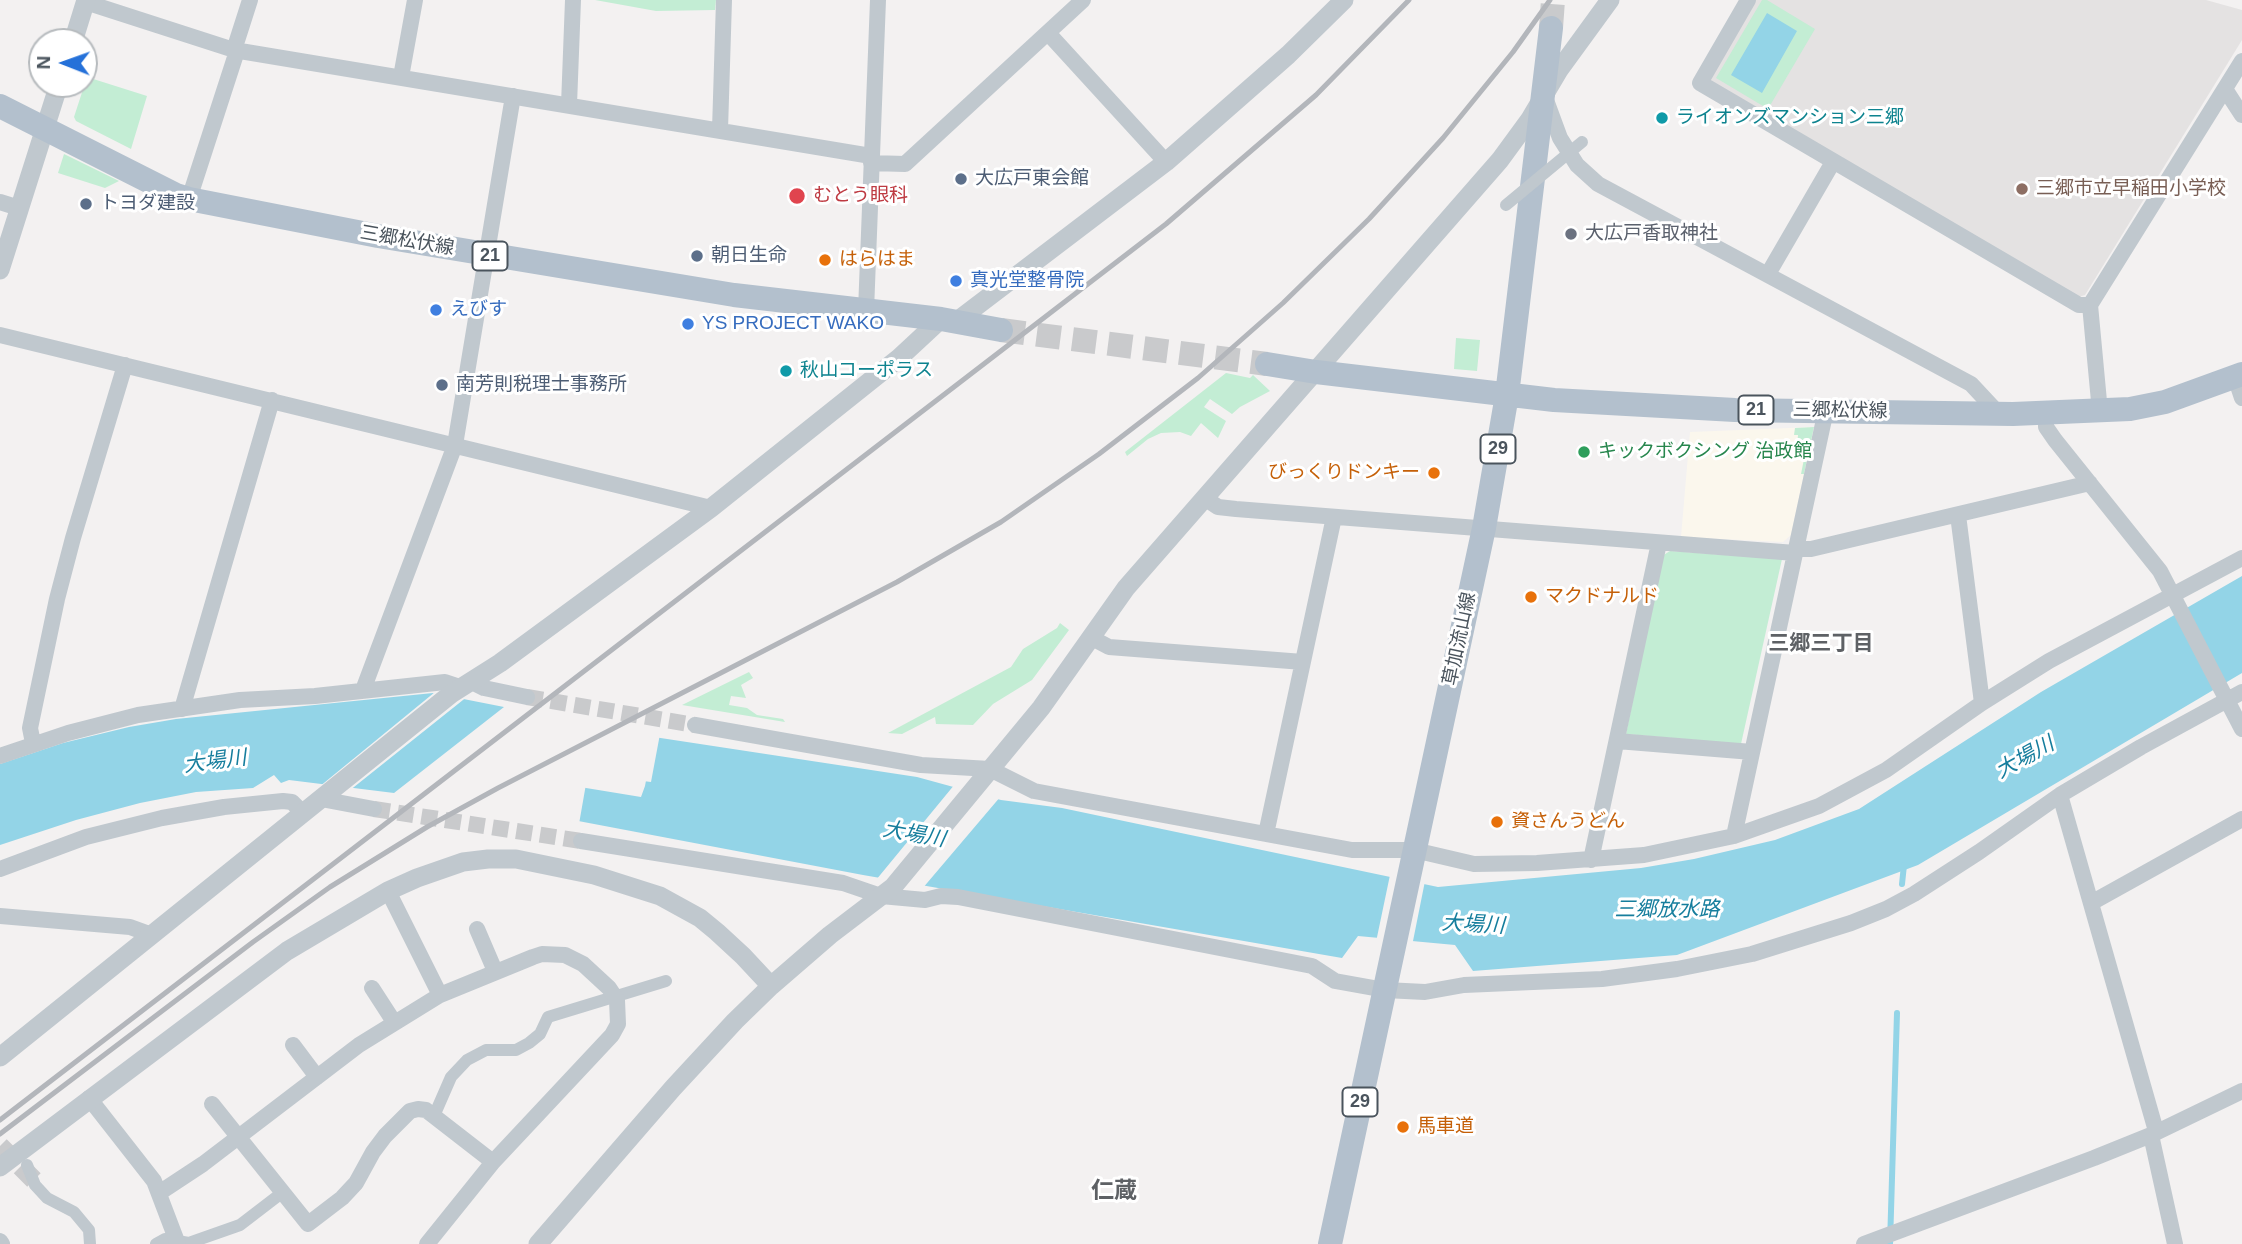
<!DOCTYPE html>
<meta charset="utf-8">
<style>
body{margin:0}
#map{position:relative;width:2242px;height:1244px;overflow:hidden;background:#f3f1f1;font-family:Arial,sans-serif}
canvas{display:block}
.north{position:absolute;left:28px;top:28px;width:70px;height:70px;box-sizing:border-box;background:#fff;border:2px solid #b7bbbe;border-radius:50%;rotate:271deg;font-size:19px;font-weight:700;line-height:28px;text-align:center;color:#4a545d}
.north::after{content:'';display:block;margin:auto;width:24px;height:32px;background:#2571d9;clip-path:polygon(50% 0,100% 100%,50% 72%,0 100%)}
</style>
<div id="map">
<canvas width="2242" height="1244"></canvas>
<div class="north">N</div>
</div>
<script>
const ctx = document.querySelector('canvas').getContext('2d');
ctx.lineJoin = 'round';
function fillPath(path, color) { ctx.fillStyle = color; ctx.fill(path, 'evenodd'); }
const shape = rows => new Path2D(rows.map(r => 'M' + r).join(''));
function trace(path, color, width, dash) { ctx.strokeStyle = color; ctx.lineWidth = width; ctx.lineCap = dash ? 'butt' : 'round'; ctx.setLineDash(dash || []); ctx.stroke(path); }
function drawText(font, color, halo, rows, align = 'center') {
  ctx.font = font + ' Arial,"Noto Sans JP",sans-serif'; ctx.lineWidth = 6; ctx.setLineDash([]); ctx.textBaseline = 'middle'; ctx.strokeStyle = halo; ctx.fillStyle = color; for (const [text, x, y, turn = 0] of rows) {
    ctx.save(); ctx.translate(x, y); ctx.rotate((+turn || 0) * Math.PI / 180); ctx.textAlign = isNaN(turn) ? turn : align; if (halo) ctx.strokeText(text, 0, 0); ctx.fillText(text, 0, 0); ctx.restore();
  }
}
fillPath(shape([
 [1814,427,1791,535,1783,542,1681,537,1690,432]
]), '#fbf7ed');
fillPath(shape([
 [1756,0,2206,0,2242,10,2242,40,2085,295,2078,297,1712,83,1710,77]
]), '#e4e2e2');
fillPath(shape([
 [595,0,716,0,715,10,656,11],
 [1762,0,1767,0,1815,29,1768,109,1716,78],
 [87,77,147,96,131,149,76,121,74,117],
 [64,154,119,181,105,188,58,173],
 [1456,338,1480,340,1477,371,1454,369],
 [1226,373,1250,378,1253,375,1270,391,1240,407,1232,414,1210,399,1204,407,1226,421,1218,438,1201,423,1191,436,1180,432,1161,433,1148,439,1127,456,1125,452],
 [1814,427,1804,474,1801,474,1804,459,1796,458,1798,435,1794,435,1795,428],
 [1670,551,1782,559,1741,744,1626,734,1662,556],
 [1060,623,1069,630,1032,680,993,704,973,725,936,724,935,717,902,734,888,733,1011,667,1023,649,1057,628],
 [749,672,753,678,741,685,746,698,731,696,729,705,747,708,757,715,783,719,785,722,682,705]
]), '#c3edd4');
fillPath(shape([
 [1767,13,1797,31,1762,93,1731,75],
 [2242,576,2242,673,1918,865,1677,955,1473,971,1455,945,1358,936,1342,958,863,875,573,820,580,787,641,797,645,786,654,737,917,777,1001,800,1062,808,1438,887,1641,868,1694,859,1775,840,1859,809,2041,692],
 [433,693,504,707,394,793,289,780,281,783,274,775,253,788,196,792,140,803,76,820,0,845,0,764,63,743,129,727,176,719]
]), '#93d4e7');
fillPath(shape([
 [435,692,468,696,349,791,319,787],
 [654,733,660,734,651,782,643,781,650,736],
 [580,784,586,784,579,824,572,823,570,820,577,786],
 [955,784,1001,796,922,889,876,880],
 [1390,875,1425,881,1412,946,1376,942]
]), '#f3f1f1');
trace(shape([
 [1902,884,1904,865],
 [1890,1244,1897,1013]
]), '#93d4e7', 6);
trace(shape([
 [527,697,695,725],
 [374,809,581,841]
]), '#c9cacc', 16, [16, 8]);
trace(shape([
 [0,1146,40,1186]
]), '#c9cacc', 19, [19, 10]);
trace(shape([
 [1551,28,1553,0],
 [1001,330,1267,364]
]), '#c9cacc', 24, [24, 12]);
trace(shape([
 [434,1116,451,1077,467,1060,486,1050,516,1050,529,1043,540,1034,548,1017,666,981],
 [27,1165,35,1185,47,1198,74,1212,89,1230,90,1244],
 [156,1244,165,1239,189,1243,240,1225,283,1192]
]), '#c0c8ce', 12);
trace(shape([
 [1748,0,1700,83,2079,305,2090,305],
 [85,2,234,50,871,156],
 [1048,33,1166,162],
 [234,50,250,0],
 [401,77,415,0],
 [2225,89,2242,115],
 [1546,100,1560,138,1577,165,1598,184,1971,384,1999,414],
 [569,105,573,0],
 [720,130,724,0],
 [871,163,905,164,1083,0],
 [189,199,237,51],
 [0,202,19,208],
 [1768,274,1833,162],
 [866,311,878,0],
 [0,335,711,508],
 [2235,377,2242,398],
 [2100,412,2090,305,2242,61],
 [2046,414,2046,427,2055,440,2160,571,2242,729],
 [1206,499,1218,507,1236,509,1795,553],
 [1958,515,1982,703],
 [1796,549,1811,549,2090,483],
 [1092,638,1109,647,1303,662],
 [470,681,484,688,527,697],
 [363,690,455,445,513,96],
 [182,709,272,400],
 [695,725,921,765,990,769,1034,791,1352,850,1414,850,1474,864,1537,863,1644,855,1734,836,1819,806,1886,770,1982,703,2049,661,2242,558],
 [1617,741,1752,752],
 [33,743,30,728,57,599,73,538,125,365],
 [0,756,68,733,138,715,240,700,315,696,445,682,460,687],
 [2060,795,2156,1131],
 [321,799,374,809],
 [1266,834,1334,517],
 [1734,836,1826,410],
 [581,841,843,883,881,896,925,900,941,896,958,897,1312,966,1335,981,1385,990,1425,992,1464,985,1602,979,1677,969,1752,954,1851,923,1886,909,1914,894,1979,852,2060,795,2141,747,2242,692],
 [1591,860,1659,543],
 [0,869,86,837,162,818,224,807,283,801,292,802,303,813],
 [388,891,440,995],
 [2091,903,2242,819],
 [0,916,130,927,152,935],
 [477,929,495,971],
 [372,988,394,1022],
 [293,1045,317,1077],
 [89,1098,154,1181,178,1244],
 [212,1104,308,1224,342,1198,356,1183,373,1152,385,1136,410,1111,418,1109,426,1110,493,1162],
 [2151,1135,2175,1244],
 [159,1193,203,1164,359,1045,440,995,533,957,542,954,565,955,583,964,609,988,617,1000,618,1024,612,1035,493,1162,427,1244],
 [0,1241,2,1244],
 [1864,1244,2094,1158,2151,1135,2242,1091]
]), '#c0c8ce', 16);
trace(shape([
 [73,42,86,0],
 [0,270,59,84],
 [957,321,1166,162,1288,55,1344,0],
 [0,1057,451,694,500,663,711,508,899,358,941,319],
 [0,1167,287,951,388,891,417,878,463,862,488,859,516,859,594,875,660,896,700,918,717,932,743,956,771,986],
 [538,1244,673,1088,735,1021,771,986,830,935,893,887,1041,708,1126,588,1500,160,1530,119,1559,70,1610,0]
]), '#c0c8ce', 19);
trace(shape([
 [0,106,176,195,189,199,378,236,734,295,941,319,1001,330],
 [1267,364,1316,372,1554,400,1735,410,2013,414,2130,409,2165,402,2242,374],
 [1330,1244,1484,528,1507,395,1551,28]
]), '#b3c0cd', 24);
trace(shape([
 [0,1120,1166,224,1316,95,1409,0],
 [0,1134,253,942,330,887,427,827,498,788,897,582,1001,522,1099,454,1198,378,1283,303,1369,219,1443,138,1513,52,1550,0]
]), '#b3b6bb', 5);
trace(shape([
 [1506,205,1582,142]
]), '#c0c8ce', 12);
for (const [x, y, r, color] of [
 [1662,118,7,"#0f9aa8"],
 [961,179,7,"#5c6f8a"],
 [2022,189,7,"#8d6e63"],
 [797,196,9,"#e0444e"],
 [86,204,7,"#5c6f8a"],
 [1571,234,7,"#6b7280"],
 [697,256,7,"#5c6f8a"],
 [825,260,7,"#e8710a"],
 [956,281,7,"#3f7fe0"],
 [436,310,7,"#3f7fe0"],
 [688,324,7,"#3f7fe0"],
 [786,371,7,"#0f9aa8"],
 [442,385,7,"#5c6f8a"],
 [1584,452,7,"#2e9e5b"],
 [1434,473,7,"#e8710a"],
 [1531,597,7,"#e8710a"],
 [1497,822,7,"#e8710a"],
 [1403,1127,7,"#e8710a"]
]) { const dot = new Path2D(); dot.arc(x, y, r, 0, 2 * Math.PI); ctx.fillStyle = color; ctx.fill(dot); trace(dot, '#fff', 2.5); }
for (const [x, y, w] of [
 [490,256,35],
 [1756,410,35],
 [1498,449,35],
 [1360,1102,35]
]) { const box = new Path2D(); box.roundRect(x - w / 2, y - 14.5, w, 29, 5); ctx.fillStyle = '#fff'; ctx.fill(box); trace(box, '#4a545d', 2); }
drawText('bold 18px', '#4a545d', null, [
 ["21",490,256],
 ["21",1756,410],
 ["29",1498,449],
 ["29",1360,1102]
]);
drawText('19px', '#0d838f', '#fff', [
 ["ライオンズマンション三郷",1676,118],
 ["秋山コーポラス",800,371]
], 'left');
drawText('19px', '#4e5e75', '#fff', [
 ["大広戸東会館",975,179],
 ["トヨダ建設",100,204],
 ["朝日生命",711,256],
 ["南芳則税理士事務所",456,385]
], 'left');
drawText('19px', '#785e54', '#fff', [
 ["三郷市立早稲田小学校",2036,189]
], 'left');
drawText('19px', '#be3a42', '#fff', [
 ["むとう眼科",813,196]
], 'left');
drawText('19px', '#5b616d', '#fff', [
 ["大広戸香取神社",1585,234]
], 'left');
drawText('19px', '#4a545d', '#fff', [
 ["三郷松伏線",407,241,10],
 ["三郷松伏線",1840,411,1],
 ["草加流山線",1460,639,-78]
]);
drawText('19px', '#c56008', '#fff', [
 ["はらはま",839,260],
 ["びっくりドンキー",1420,473,"right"],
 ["マクドナルド",1545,597],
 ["資さんうどん",1511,822],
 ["馬車道",1417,1127]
], 'left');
drawText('19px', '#366cbe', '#fff', [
 ["真光堂整骨院",970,281],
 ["えびす",450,310],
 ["YS PROJECT WAKO",702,324]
], 'left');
drawText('19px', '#27864d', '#fff', [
 ["キックボクシング 治政館",1598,452]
], 'left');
drawText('bold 21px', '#5e6165', '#fff', [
 ["三郷三丁目",1821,644]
]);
drawText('italic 21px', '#167e9d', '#fff', [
 ["大場川",2025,758,-29],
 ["大場川",215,762,-7],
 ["大場川",914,835,10],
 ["三郷放水路",1667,910],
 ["大場川",1473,925,3]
]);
drawText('bold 23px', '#5e6165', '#fff', [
 ["仁蔵",1114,1192]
]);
</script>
